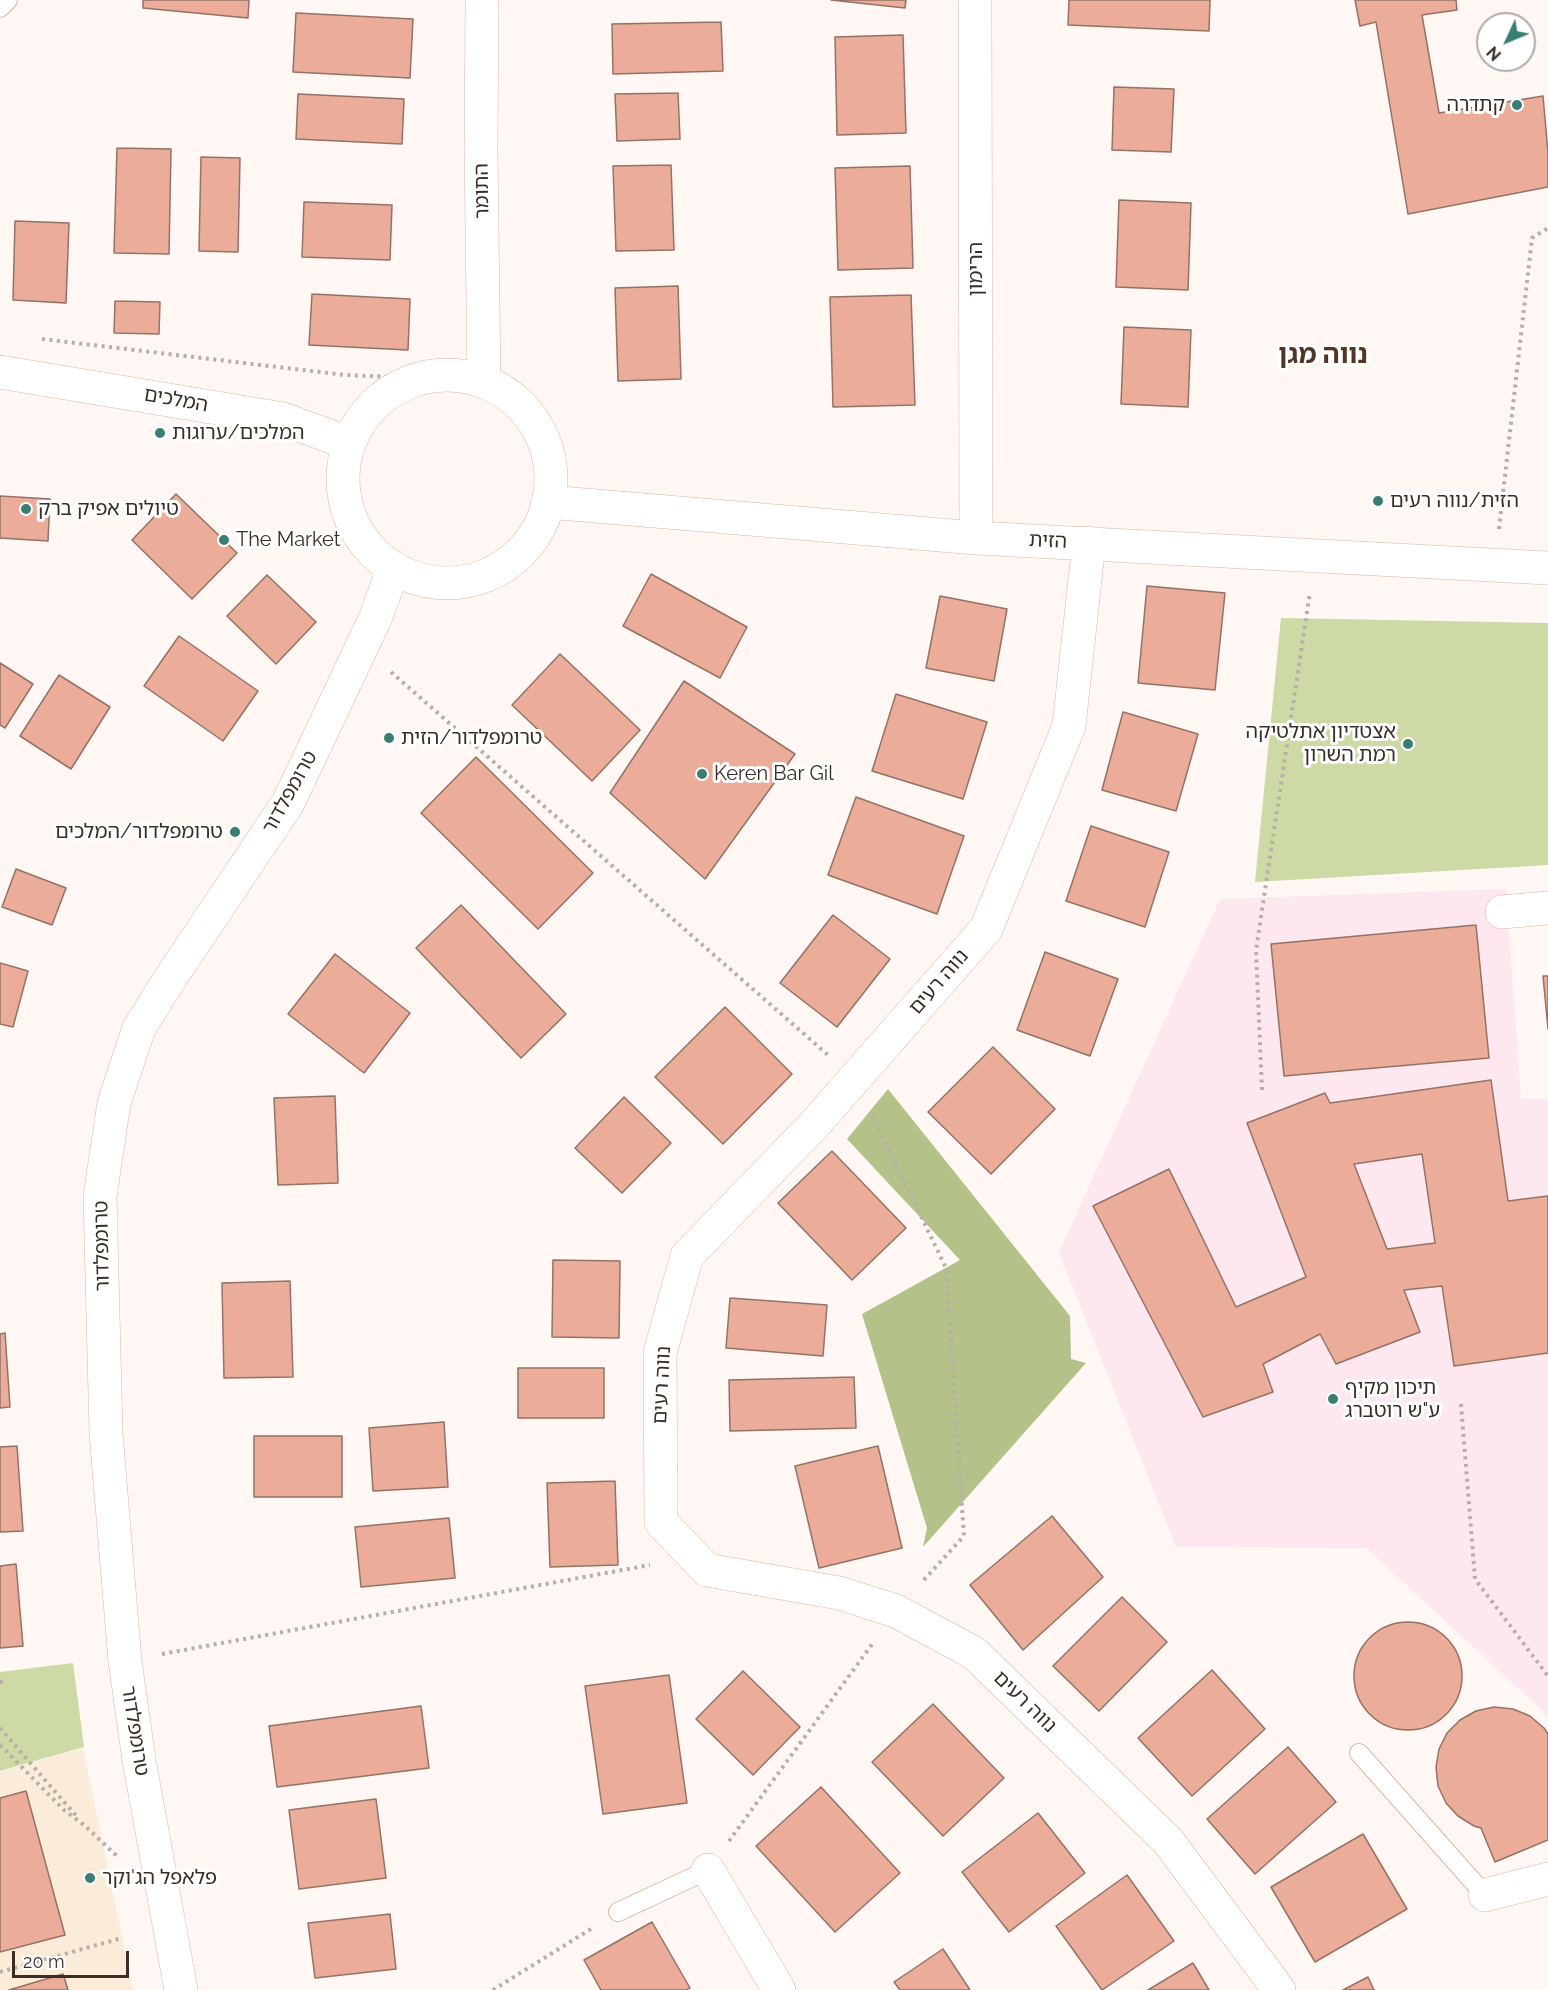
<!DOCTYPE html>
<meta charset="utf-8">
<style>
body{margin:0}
#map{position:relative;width:1548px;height:1990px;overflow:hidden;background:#fef7f3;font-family:Raleway,sans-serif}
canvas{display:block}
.north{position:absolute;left:1476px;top:12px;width:60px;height:60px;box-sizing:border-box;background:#fff;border:2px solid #b0aba8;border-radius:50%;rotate:226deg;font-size:16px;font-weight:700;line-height:24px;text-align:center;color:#3a2d25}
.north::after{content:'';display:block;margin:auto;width:21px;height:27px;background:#397e72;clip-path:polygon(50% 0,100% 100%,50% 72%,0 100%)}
.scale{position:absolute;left:12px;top:1951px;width:117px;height:27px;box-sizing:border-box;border:3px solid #3a2d25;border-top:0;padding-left:8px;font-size:18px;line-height:21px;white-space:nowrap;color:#3a2d25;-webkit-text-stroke:4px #fff;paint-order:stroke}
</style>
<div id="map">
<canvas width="1548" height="1990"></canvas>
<div class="north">N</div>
<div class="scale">20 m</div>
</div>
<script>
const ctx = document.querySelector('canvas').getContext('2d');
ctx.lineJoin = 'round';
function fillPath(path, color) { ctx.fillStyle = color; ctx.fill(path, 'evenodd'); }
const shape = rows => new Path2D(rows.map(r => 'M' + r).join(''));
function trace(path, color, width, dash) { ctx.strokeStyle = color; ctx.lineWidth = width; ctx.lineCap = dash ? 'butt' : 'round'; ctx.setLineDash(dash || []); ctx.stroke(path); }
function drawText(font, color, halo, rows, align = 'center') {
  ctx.font = font + ' Raleway,"Noto Sans Hebrew",sans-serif'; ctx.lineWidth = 6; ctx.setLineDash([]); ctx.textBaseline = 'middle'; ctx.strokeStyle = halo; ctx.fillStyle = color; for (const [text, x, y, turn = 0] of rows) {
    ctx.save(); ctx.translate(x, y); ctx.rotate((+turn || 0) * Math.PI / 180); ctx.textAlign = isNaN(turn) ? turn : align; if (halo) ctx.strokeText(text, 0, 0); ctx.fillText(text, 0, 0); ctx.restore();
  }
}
fillPath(shape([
 [83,1748,133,1990,0,1990,0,1772]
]), '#fbecd9');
fillPath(shape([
 [1506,889,1521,1099,1548,1099,1548,1716,1366,1548,1176,1547,1059,1252,1220,899]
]), '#fde8ef');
fillPath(shape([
 [1281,618,1548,623,1548,865,1255,882],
 [73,1663,84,1747,0,1771,0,1672]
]), '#cddaa6');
fillPath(shape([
 [888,1089,1070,1316,1071,1359,1086,1363,923,1547,927,1528,862,1314,960,1260,847,1139]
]), '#b4c28a');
const building = shape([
 [143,0,249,0,248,18,143,8,143,0],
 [831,0,906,0,905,8,831,0],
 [1069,0,1210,0,1209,31,1068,25,1069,0],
 [1355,0,1456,0,1457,10,1422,15,1439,113,1543,96,1548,153,1548,187,1408,214,1376,22,1360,26,1355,0],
 [296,13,413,19,410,78,293,72,296,13],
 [721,22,723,71,613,74,612,24,721,22],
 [903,35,906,133,837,135,835,37,903,35],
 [1114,87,1174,89,1171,152,1112,150,1114,87],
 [678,93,680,139,617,141,615,94,678,93],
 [298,94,404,99,402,144,296,139,298,94],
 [117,148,171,149,169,254,114,253,117,148],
 [201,157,240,158,238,252,199,251,201,157],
 [671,165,674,250,616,251,613,166,671,165],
 [910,166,913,268,838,270,835,168,910,166],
 [1119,200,1191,203,1188,290,1116,287,1119,200],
 [304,202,392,205,390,260,302,257,304,202],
 [15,221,69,223,66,303,13,300,15,221],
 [678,286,681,379,618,381,615,288,678,286],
 [312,294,410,299,408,350,309,345,312,294],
 [911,295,915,405,833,407,830,297,911,295],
 [115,301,160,302,159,334,114,333,115,301],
 [1124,327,1191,330,1188,407,1121,404,1124,327],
 [176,494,237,553,192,599,132,540,176,494],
 [0,496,50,499,48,541,0,538,0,496],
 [651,574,747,627,720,678,623,626,651,574],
 [267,575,316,622,276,664,227,616,267,575],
 [1147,586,1225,593,1215,690,1138,683,1147,586],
 [940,596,1007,609,994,681,926,668,940,596],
 [179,636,258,691,223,741,144,686,179,636],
 [560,654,640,730,592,781,512,705,560,654],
 [0,663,33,684,5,728,0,725,0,663],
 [59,675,110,707,71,769,20,736,59,675],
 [684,681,795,754,705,879,610,793,684,681],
 [896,694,987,722,963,799,872,771,896,694],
 [1123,712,1198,734,1176,811,1102,790,1123,712],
 [476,757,593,873,538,929,421,813,476,757],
 [856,797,964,836,937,914,828,875,856,797],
 [1091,826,1169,852,1145,927,1066,901,1091,826],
 [16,869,66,888,52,925,2,907,16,869],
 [461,905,566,1014,521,1058,416,948,461,905],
 [833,915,890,959,837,1027,780,983,833,915],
 [1476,925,1489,1058,1284,1076,1271,944,1476,925],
 [1045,952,1118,979,1090,1056,1017,1030,1045,952],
 [335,954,410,1013,364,1073,288,1014,335,954],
 [0,963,28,971,13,1027,0,1024,0,963],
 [1543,976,1548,976,1548,1029,1543,976],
 [725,1007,792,1074,723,1144,655,1077,725,1007],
 [993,1047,1055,1109,991,1174,928,1112,993,1047],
 [1491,1080,1508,1201,1548,1196,1548,1353,1454,1366,1442,1286,1404,1290,1420,1332,1336,1364,1320,1334,1263,1364,1273,1392,1203,1417,1093,1206,1169,1169,1236,1307,1306,1277,1247,1123,1325,1093,1330,1103,1491,1080],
 [1422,1154,1435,1243,1387,1249,1354,1164,1422,1154],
 [335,1096,338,1183,278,1185,274,1098,335,1096],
 [624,1097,671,1143,622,1193,575,1148,624,1097],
 [832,1151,906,1228,852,1280,778,1203,832,1151],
 [553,1260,620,1261,619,1338,552,1337,553,1260],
 [290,1281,293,1377,224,1378,222,1283,290,1281],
 [730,1298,827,1305,823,1356,726,1348,730,1298],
 [5,1333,10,1407,0,1408,0,1334,5,1333],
 [518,1368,604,1368,604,1418,518,1418,518,1368],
 [854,1377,856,1428,730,1431,729,1380,854,1377],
 [444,1422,448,1487,373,1491,369,1428,444,1422],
 [254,1436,342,1436,342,1497,254,1497,254,1436],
 [17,1446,23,1531,0,1532,0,1447,17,1446],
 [878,1446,902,1548,819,1568,795,1466,878,1446],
 [615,1481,618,1565,550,1567,547,1483,615,1481],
 [1052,1516,1103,1577,1023,1650,970,1585,1052,1516],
 [449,1518,455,1578,361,1587,355,1527,449,1518],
 [16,1564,23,1646,0,1648,0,1566,16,1564],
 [1122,1597,1167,1642,1099,1711,1053,1666,1122,1597],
 '1354 1676a54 54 0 1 1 108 0a54 54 0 1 1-108 0Z',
 [1212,1670,1265,1729,1192,1796,1138,1738,1212,1670],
 [743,1671,800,1727,753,1775,696,1719,743,1671],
 [669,1675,687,1803,603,1814,585,1686,669,1675],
 [933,1704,1004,1778,943,1836,872,1762,933,1704],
 [421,1706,429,1768,277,1787,269,1726,421,1706],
 [1494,1707,1513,1709,1530,1716,1544,1728,1548,1734,1548,1840,1495,1862,1481,1828,1474,1826,1458,1816,1446,1803,1438,1786,1436,1767,1439,1749,1447,1733,1460,1720,1476,1711,1494,1707],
 [1288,1747,1336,1802,1255,1874,1207,1819,1288,1747],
 [821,1787,900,1873,835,1932,756,1846,821,1787],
 [26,1791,65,1935,0,1952,0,1798,26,1791],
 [376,1799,386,1878,299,1889,289,1810,376,1799],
 [1038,1813,1085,1873,1009,1932,962,1872,1038,1813],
 [1363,1834,1407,1909,1315,1962,1271,1887,1363,1834],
 [1127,1875,1174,1941,1102,1990,1056,1926,1127,1875],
 [390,1914,396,1969,315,1978,308,1923,390,1914],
 [652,1922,690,1988,686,1990,601,1990,584,1960,652,1922],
 [943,1949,970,1990,900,1990,894,1982,943,1949],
 [1193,1963,1209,1990,1148,1990,1193,1963],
 [63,1974,68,1990,9,1990,63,1974],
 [1368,1977,1374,1990,1343,1990,1368,1977]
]);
fillPath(building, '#ebad9a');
trace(building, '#957166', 1.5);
const service = shape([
 [0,8,8,0],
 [1359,1753,1485,1895],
 [618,1912,708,1870]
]);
const minor = shape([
 [975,0,976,538],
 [548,502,976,538,1548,568],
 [1089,543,1069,726,986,929,813,1126,687,1256,660,1353,661,1522,707,1570,839,1593,896,1611,974,1653,1168,1841,1279,1990],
 [1502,912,1548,908],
 [708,1870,779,1990],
 [1485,1895,1548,1879]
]);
const tertiary = shape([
 [482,0,481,150,484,382],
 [0,372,283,419,348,443],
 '343 479a104 104 0 1 1 208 0a104 104 0 1 1-208 0Z',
 [181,1990,139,1760,125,1661,106,1433,100,1196,114,1103,139,1028,173,974,288,803,375,619,393,570]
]);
trace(service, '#dab8a4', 20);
trace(minor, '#dab8a4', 34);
trace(tertiary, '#dab8a4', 34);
trace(shape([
 [42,339,345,375,420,378],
 [1499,529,1532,238,1548,228],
 [391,672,828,1055],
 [1262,1090,1256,950,1310,592],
 [872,1115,946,1268,964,1536,921,1583],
 [1461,1404,1475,1579,1548,1676],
 [162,1654,650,1565],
 [0,1682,5,1681],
 [0,1728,78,1818],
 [0,1745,64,1810,84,1825,119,1858],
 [729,1841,873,1643],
 [0,1972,122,1938],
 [493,1990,594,1927]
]), '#b7aea9', 4, [3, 4.5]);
trace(service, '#fff', 18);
trace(minor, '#fff', 33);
trace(tertiary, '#fff', 33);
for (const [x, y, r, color] of [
 [1517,105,6,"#397e72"],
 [160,433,6,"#397e72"],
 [1378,501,6,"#397e72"],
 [26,509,6,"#397e72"],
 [224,540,6,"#397e72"],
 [389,738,6,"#397e72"],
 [1408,744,6,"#397e72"],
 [702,774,6,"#397e72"],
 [235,832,6,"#397e72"],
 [1333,1399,6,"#397e72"],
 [90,1878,6,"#397e72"]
]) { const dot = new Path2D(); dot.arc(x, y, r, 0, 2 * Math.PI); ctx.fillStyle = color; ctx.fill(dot); trace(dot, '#fff', 2); }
drawText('20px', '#3a2d25', '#fff', [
 ["קתדרה",1505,105,"right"],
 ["המלכים/ערוגות",172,433],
 ["הזית/נווה רעים",1390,501],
 ["טיולים אפיק ברק",38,509],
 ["The Market",236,540],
 ["אצטדיון אתלטיקה",1396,732,"right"],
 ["רמת השרון",1396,755,"right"],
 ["טרומפלדור/הזית",401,738],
 ["Keren Bar Gil",714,774],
 ["טרומפלדור/המלכים",223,832,"right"],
 ["תיכון מקיף",1345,1388],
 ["ע\"ש רוטברג",1345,1411],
 ["פלאפל הג'וקר",102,1878]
], 'left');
drawText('20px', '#3a2d25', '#fff', [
 ["התומר",482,191,-91],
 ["הרימון",976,269,-90],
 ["המלכים",176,400,10],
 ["הזית",1048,541,3],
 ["טרומפלדור",290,792,-61],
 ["נווה רעים",939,982,-49],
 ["טרומפלדור",102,1246,-91],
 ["נווה רעים",662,1385,-87],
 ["נווה רעים",1025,1702,44],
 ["טרומפלדור",135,1731,81]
]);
drawText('bold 26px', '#513525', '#fff', [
 ["נווה מגן",1323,355]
]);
</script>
